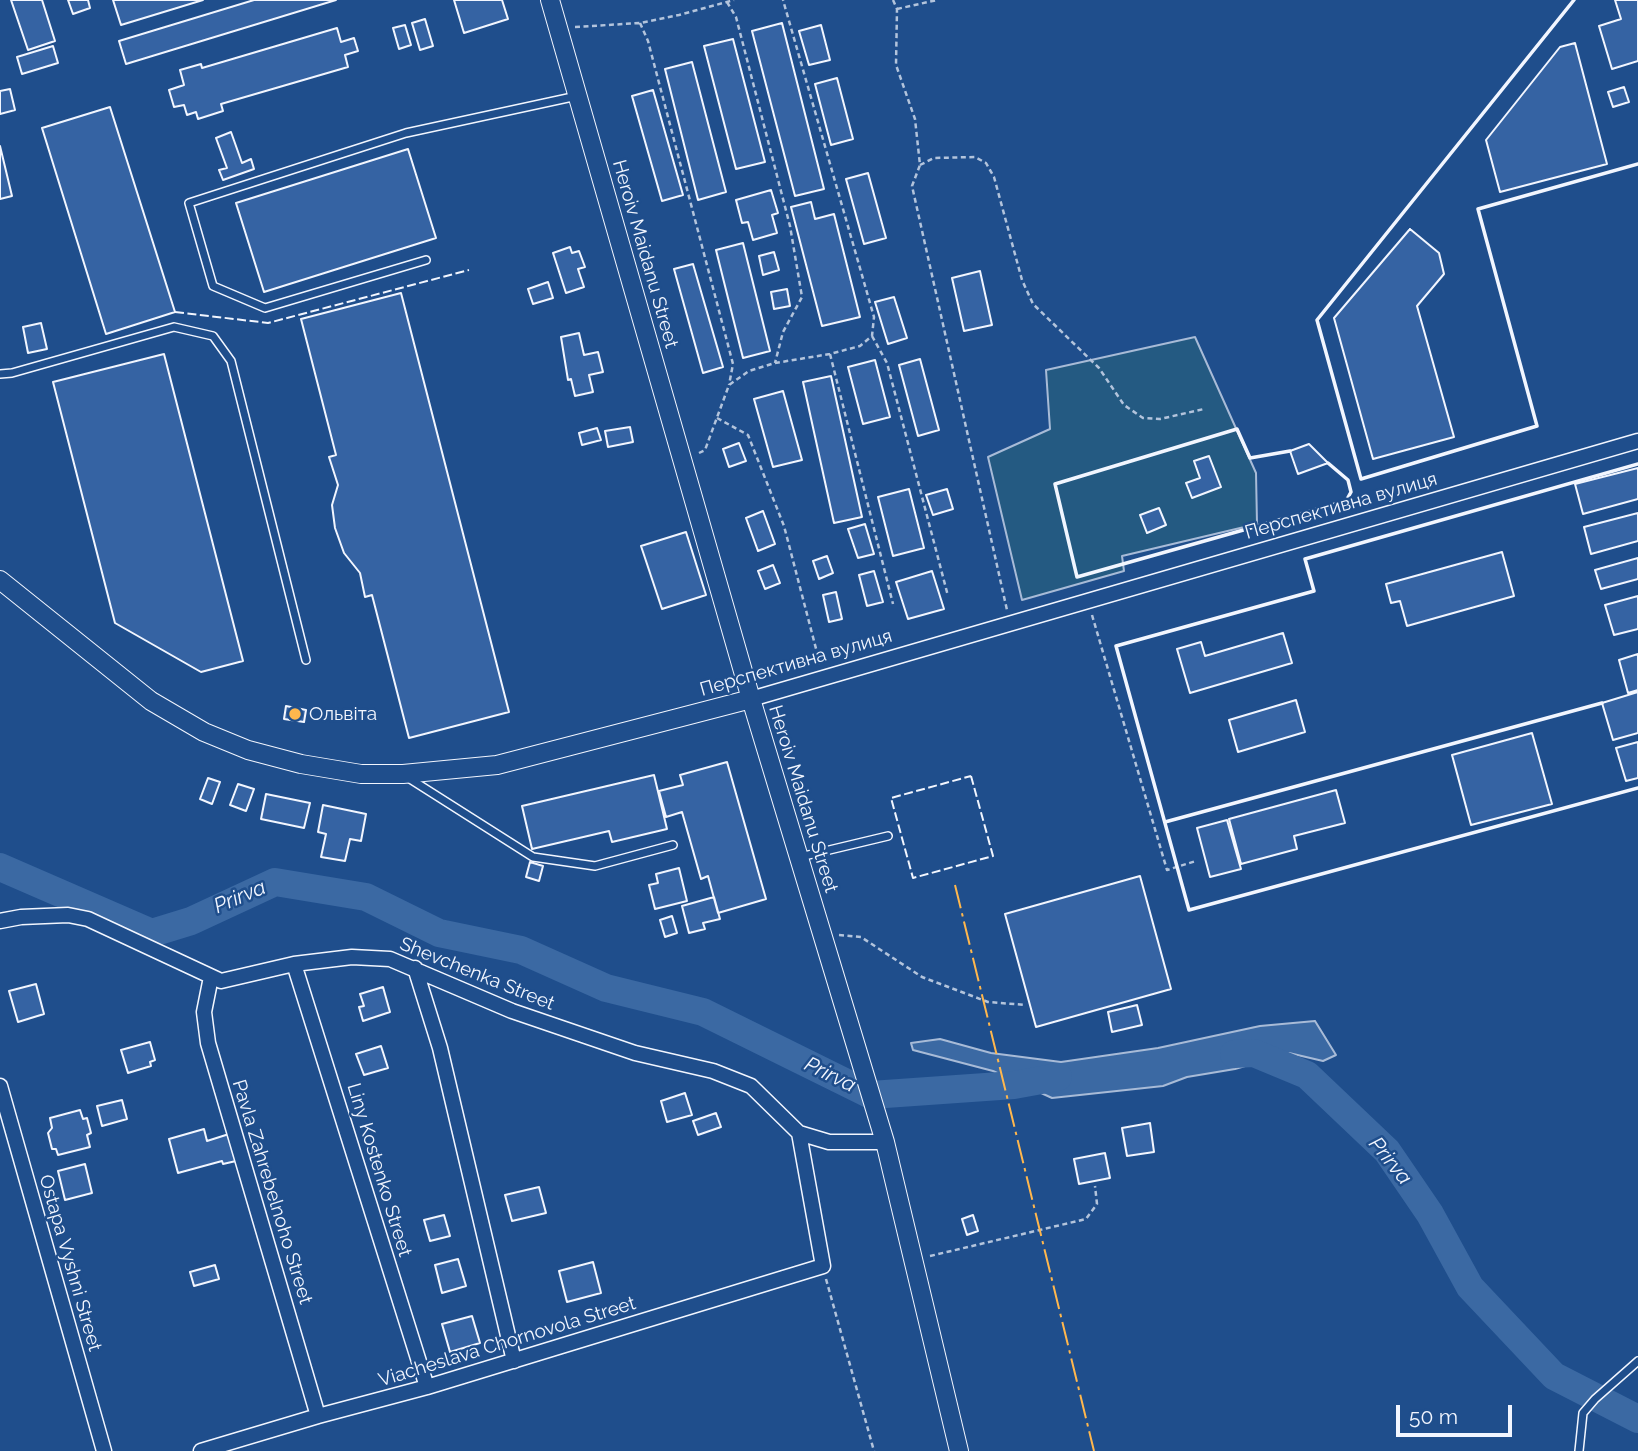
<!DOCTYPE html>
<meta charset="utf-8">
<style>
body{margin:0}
#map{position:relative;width:1638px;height:1451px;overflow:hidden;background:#1f4e8c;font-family:Raleway,sans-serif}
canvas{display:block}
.scale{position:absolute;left:1396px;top:1405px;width:116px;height:32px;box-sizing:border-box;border:4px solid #f2f6ff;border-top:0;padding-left:9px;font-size:21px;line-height:24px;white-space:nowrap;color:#f2f6ff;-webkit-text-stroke:5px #1f4e8c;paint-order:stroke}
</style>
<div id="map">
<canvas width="1638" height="1451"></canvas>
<div class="scale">50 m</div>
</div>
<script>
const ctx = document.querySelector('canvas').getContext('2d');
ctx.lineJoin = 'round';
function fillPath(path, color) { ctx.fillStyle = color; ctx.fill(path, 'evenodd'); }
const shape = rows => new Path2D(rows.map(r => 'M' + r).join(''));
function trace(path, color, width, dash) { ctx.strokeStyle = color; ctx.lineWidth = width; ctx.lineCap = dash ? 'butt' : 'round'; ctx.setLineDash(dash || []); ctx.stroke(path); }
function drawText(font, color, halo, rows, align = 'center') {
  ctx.font = font + ' Raleway,sans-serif'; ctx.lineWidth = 5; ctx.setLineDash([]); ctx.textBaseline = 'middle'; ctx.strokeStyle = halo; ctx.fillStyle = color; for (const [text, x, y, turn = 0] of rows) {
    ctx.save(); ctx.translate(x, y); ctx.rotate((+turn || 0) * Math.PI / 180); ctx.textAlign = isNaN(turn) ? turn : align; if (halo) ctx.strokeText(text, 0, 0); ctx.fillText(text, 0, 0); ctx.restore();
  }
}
const green = shape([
 [1195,337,1256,473,1257,524,1122,556,1124,571,1022,600,988,457,1050,429,1046,370,1195,337]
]);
fillPath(green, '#245a82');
trace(green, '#a8bbd7', 2);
const water = shape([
 [1315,1021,1336,1055,1323,1061,1289,1053,1235,1069,1187,1077,1163,1086,1052,1098,993,1071,913,1050,911,1043,940,1039,991,1053,1061,1062,1158,1048,1260,1026,1315,1021]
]);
fillPath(water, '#3b69a3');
trace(water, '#a8bbd7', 2);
trace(shape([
 [0,867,152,933,191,921,275,882,366,897,439,933,521,950,606,988,703,1012,871,1095,1014,1085,1058,1077],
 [1234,1054,1254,1053,1307,1075,1387,1151,1430,1214,1470,1287,1554,1376,1638,1419]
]), '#3b69a3', 28);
const building = shape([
 [11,0,42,0,55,41,28,50,11,0],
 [68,0,88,0,90,8,73,14,68,0],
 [113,0,203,0,121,25,113,0],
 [254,0,336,0,126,64,119,41,254,0],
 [454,0,502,0,508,19,464,33,454,0],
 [1615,0,1638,0,1638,61,1612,69,1599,26,1621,19,1615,0],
 [425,19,433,46,420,50,412,23,425,19],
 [782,23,824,189,795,196,752,31,782,23],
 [405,25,411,45,399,49,393,28,405,25],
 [821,25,830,60,809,65,799,31,821,25],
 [337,28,341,42,354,38,358,51,345,55,348,67,221,104,223,111,198,119,196,112,187,115,184,105,174,107,169,90,184,85,180,70,201,64,202,68,337,28],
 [733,39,765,162,736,169,704,46,733,39],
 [1575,43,1607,164,1500,192,1486,140,1560,47,1575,43],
 [53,46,58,63,22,74,17,57,53,46],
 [692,62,726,192,698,200,665,69,692,62],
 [837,78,853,139,831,145,815,84,837,78],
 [1624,87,1629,102,1613,107,1608,92,1624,87],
 [10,89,15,110,0,114,0,91,10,89],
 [653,90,683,195,662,201,632,96,653,90],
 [110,107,175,312,106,334,42,128,110,107],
 [231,132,242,163,251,159,254,169,223,180,219,170,227,168,216,138,231,132],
 [0,146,12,196,0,199,0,146],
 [408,149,436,238,264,292,236,203,408,149],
 [868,173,886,238,864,244,846,179,868,173],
 [771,190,778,213,772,215,777,233,753,240,748,222,742,223,736,200,771,190],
 [811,202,815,219,834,214,860,317,822,326,791,207,811,202],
 [1410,229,1439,253,1444,274,1417,306,1454,437,1373,459,1334,318,1410,229],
 [743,243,770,351,743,358,716,250,743,243],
 [570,247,572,253,579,251,585,267,578,269,584,287,566,293,553,253,570,247],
 [774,252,779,270,763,275,759,256,774,252],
 [693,264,723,367,703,373,674,269,693,264],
 [980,271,992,325,964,331,952,278,980,271],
 [548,282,553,298,533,304,528,289,548,282],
 [787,289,790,306,774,309,771,292,787,289],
 [401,293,509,712,409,738,372,595,365,597,360,573,344,553,335,528,332,505,338,485,329,457,336,455,301,319,401,293],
 [894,297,907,338,888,344,875,302,894,297],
 [41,323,47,349,28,353,23,327,41,323],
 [579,333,584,355,598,352,603,372,589,375,593,392,575,396,571,379,568,380,561,337,579,333],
 [164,354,243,661,201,672,115,623,53,382,164,354],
 [920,359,939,430,918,436,899,365,920,359],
 [875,360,890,417,863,424,848,367,875,360],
 [831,376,862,517,834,523,803,382,831,376],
 [783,391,802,460,773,467,754,399,783,391],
 [630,427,633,442,608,447,605,431,630,427],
 [597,428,601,440,582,445,579,433,597,428],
 [739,443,746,461,729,467,723,449,739,443],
 [1309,444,1328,463,1298,474,1290,451,1309,444],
 [1209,456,1221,487,1192,498,1186,483,1200,478,1194,461,1209,456],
 [1638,468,1638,499,1583,514,1575,484,1638,468],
 [909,489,924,548,893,556,878,497,909,489],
 [947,489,953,509,933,515,926,495,947,489],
 [1159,508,1166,525,1147,533,1140,515,1159,508],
 [763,511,775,544,758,551,746,518,763,511],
 [1638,513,1638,541,1591,554,1584,527,1638,513],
 [865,524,874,554,858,558,848,529,865,524],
 [686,532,706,595,662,609,641,546,686,532],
 [1502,552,1514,596,1407,626,1400,601,1391,603,1386,584,1502,552],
 [827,556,833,573,819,579,813,561,827,556],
 [1638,558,1638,579,1601,589,1595,570,1638,558],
 [773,565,780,583,765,589,758,571,773,565],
 [874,571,883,602,867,606,859,575,874,571],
 [932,571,944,609,908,619,896,582,932,571],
 [836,592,842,619,829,622,823,595,836,592],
 [1638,596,1638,629,1614,635,1605,605,1638,596],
 [1283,633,1292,663,1190,693,1177,649,1201,642,1205,656,1283,633],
 [1638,654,1638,690,1628,693,1619,660,1638,654],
 [1638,692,1638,733,1613,740,1602,703,1638,692],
 [1296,700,1305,732,1238,752,1229,720,1296,700],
 [286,706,306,710,304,722,284,719,286,706],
 [1532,733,1552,804,1471,825,1452,755,1532,733],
 [1638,742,1638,778,1626,781,1616,748,1638,742],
 [727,762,766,899,718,913,708,876,701,879,682,812,666,817,659,791,683,785,680,775,727,762],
 [654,775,667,829,612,842,609,831,532,849,522,806,654,775],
 [208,778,220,782,212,804,200,799,208,778],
 [238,784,254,789,246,811,230,805,238,784],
 [1336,790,1345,823,1294,836,1297,849,1241,864,1229,819,1336,790],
 [266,794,310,803,304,828,261,819,266,794],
 [323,805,366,814,361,841,350,839,345,861,321,857,326,834,318,832,323,805],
 [1227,820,1241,869,1210,877,1197,828,1227,820],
 [530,862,543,866,539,881,526,877,530,862],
 [679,868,687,901,655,909,649,885,658,883,656,874,679,868],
 [1140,876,1171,989,1036,1027,1005,914,1140,876],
 [714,897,720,919,703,923,705,929,689,933,682,906,714,897],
 [672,916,677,933,665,937,660,920,672,916],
 [36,984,44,1014,18,1022,9,991,36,984],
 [383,987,390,1012,363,1021,359,1007,364,1006,360,994,383,987],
 [1137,1005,1142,1025,1112,1032,1108,1012,1137,1005],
 [150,1042,155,1060,150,1062,151,1066,128,1073,121,1050,150,1042],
 [381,1046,388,1068,364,1075,356,1054,381,1046],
 [685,1093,692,1115,667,1122,661,1101,685,1093],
 [122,1100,127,1119,102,1126,97,1106,122,1100],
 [80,1110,83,1119,87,1118,91,1133,87,1135,90,1147,58,1155,56,1149,52,1149,48,1133,52,1128,50,1118,80,1110],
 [716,1113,721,1127,698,1135,693,1121,716,1113],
 [1150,1123,1154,1152,1127,1156,1122,1128,1150,1123],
 [204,1129,207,1141,229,1134,236,1161,223,1164,222,1161,178,1173,169,1139,204,1129],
 [1105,1153,1110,1178,1079,1184,1074,1159,1105,1153],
 [85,1164,92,1193,65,1200,58,1171,85,1164],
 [539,1187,546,1213,512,1221,505,1195,539,1187],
 [444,1215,450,1236,430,1241,424,1220,444,1215],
 [973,1215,978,1231,967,1235,962,1219,973,1215],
 [458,1259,466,1286,442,1293,435,1265,458,1259],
 [593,1262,601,1293,567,1302,559,1271,593,1262],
 [215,1265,219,1279,194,1286,190,1272,215,1265],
 [472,1316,480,1343,450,1352,442,1324,472,1316]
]);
fillPath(building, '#3563a3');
trace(building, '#f2f6ff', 2);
const service = shape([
 [426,260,265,308,213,286,189,203,406,133,577,96],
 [0,374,12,373,174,327,213,336,231,361,306,660],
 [407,777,533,857,595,866,673,845],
 [800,857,888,836],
 [1579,1451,1583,1413,1595,1399,1638,1361]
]);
const minor = shape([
 [751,699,1638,441],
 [0,921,21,917,68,915,88,919,221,981,294,964,352,957,390,959,512,1011,635,1053,713,1071,751,1086,799,1133,829,1142,885,1142],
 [294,964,427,1387],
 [415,968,440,1048,514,1361],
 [211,977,204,1012,208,1043,318,1416],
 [0,1086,104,1451],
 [201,1451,318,1416,427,1387,823,1266,799,1133]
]);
const tertiary = shape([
 [550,0,751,699,885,1142,959,1451],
 [0,580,151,701,204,732,248,750,301,764,361,774,403,774,497,765,751,699]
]);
trace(service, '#f2f6ff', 10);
trace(minor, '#f2f6ff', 17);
trace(tertiary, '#f2f6ff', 20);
trace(shape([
 [893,0,897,9,896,65,915,119,920,165,912,186,1007,610],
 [727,2,736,17,790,226,802,297,783,332,775,363],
 [897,9,937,0],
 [640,23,648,41,733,364,729,385],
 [575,27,640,23,679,15,734,0],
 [920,165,934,158,975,157,986,163,994,177,1022,280,1033,304,1099,368,1124,405,1143,418,1160,419,1204,409],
 [872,336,887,363,948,596],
 [830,354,893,604],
 [717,418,748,435,784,526,820,664],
 [699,453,705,450,729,385,749,371,775,363,830,354,860,346,872,336,874,317,783,0],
 [1092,615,1167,870,1196,861],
 [839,935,861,937,922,977,988,1002,1026,1005],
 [930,1256,1086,1219,1097,1204,1095,1186],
 [826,1279,874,1451]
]), '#b3c4dc', 2.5, [5, 3.5]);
trace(service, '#1f4e8c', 7);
trace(minor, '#1f4e8c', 14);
trace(tertiary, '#1f4e8c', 18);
trace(shape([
 [175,312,268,323,469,270],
 [971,776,993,856,913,878,891,798,971,776]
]), '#f2f6ff', 2, [9, 3.5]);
trace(shape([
 [1574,0,1317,320,1361,479,1537,426,1478,209,1638,164],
 [1290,451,1250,458,1237,429,1055,484,1077,577,1346,501,1351,492,1348,480,1328,463],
 [1638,464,1305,559,1314,591,1116,646,1189,910,1638,788],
 [1165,822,1602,703]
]), '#f2f6ff', 3.5);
trace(shape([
 [955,885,1094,1451]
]), '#ffb74d', 2, [24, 5, 3.5, 5]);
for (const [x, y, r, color] of [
 [295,714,7,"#ffb74d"]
]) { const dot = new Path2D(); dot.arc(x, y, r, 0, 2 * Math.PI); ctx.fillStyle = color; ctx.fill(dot); trace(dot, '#1f4e8c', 2.5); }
drawText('19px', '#f2f6ff', '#1f4e8c', [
 ["Heroiv Maidanu Street",645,254,74],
 ["Перспективна вулиця",1341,506,-16],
 ["Перспективна вулиця",796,663,-16],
 ["Heroiv Maidanu Street",803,799,73],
 ["Shevchenka Street",477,974,22],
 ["Liny Kostenko Street",379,1170,73],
 ["Pavla Zahrebelnoho Street",272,1192,73],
 ["Ostapa Vyshni Street",70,1263,74],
 ["Viacheslava Chornovola Street",507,1342,-17]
]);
drawText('19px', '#f2f6ff', '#1f4e8c', [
 ["Ольвіта",309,714]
], 'left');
drawText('italic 21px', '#f2f6ff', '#1f4e8c', [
 ["Prirva",240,897,-23],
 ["Prirva",830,1075,26],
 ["Prirva",1390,1161,51]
]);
</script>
